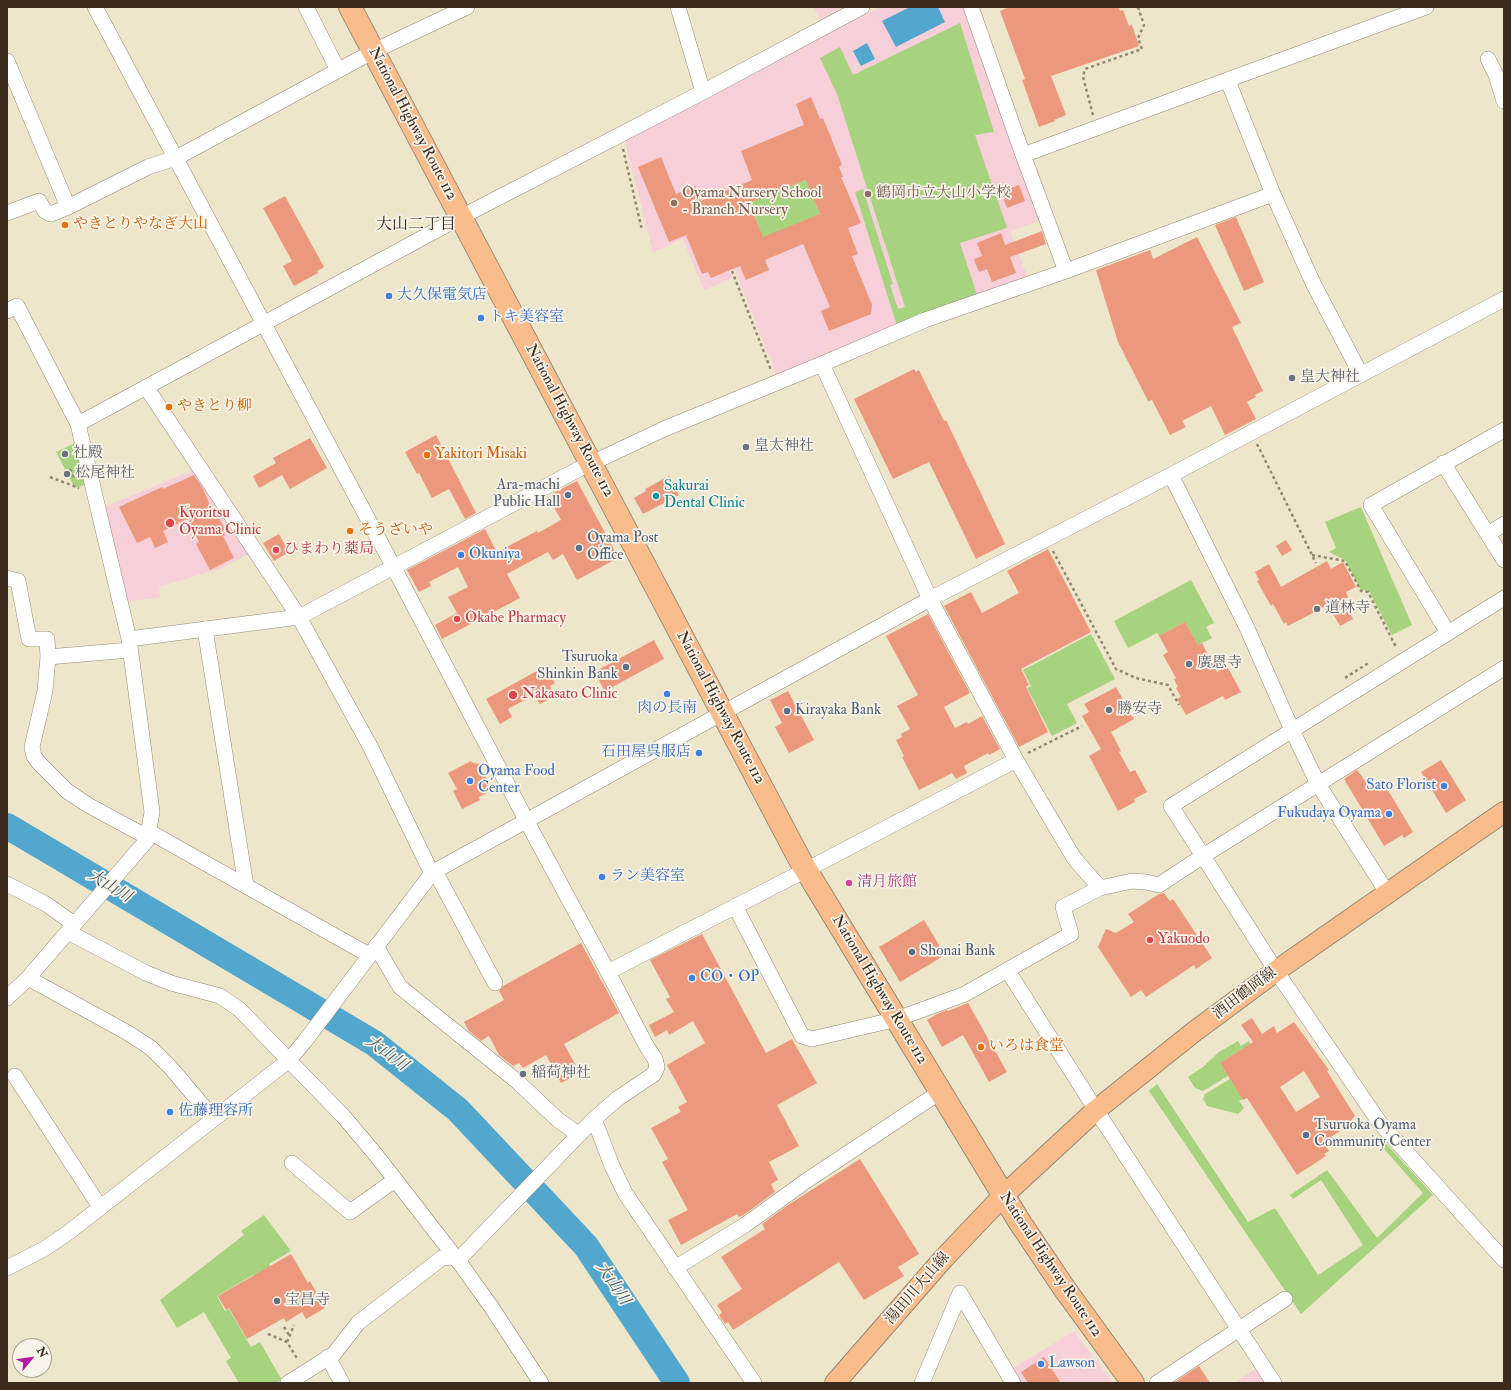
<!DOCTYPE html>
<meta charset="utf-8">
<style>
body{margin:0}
#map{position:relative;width:1511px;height:1390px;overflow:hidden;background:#ede6ca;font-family:"IM FELL Double Pica",serif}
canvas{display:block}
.frame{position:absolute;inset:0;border:8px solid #3b2a1e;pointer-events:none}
.north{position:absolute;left:12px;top:1338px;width:40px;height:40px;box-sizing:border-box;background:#f7f3e8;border:1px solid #aca397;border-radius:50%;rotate:61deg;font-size:11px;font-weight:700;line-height:16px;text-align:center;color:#3b2a1e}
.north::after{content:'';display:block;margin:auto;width:14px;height:18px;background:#b5179e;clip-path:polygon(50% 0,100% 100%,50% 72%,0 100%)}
</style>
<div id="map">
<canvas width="1511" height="1390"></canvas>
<div class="frame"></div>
<div class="north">N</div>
</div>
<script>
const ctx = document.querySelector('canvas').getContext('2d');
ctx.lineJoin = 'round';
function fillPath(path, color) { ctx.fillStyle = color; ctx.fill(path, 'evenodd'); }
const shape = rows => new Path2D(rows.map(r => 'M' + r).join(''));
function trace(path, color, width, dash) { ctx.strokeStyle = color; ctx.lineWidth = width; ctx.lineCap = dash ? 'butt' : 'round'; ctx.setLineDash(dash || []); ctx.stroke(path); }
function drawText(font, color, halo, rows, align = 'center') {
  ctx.font = font + ' "IM FELL Double Pica","Noto Serif JP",serif'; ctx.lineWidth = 3.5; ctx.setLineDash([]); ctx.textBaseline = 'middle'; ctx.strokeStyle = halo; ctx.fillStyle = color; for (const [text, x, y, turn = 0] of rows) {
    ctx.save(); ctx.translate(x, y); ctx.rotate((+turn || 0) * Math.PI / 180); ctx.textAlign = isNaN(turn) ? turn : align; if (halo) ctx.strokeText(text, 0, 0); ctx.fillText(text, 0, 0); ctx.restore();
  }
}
fillPath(shape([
 [813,7,845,7,820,20],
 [880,7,965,7,1042,220,1010,231,1027,276,923,315,777,376,734,268,729,270,732,278,704,290,683,239,653,252,625,141,808,43],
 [196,469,252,552,221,568,159,587,160,597,126,602,104,507],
 [1074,1331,1113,1383,1021,1383,1012,1369],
 [1255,1369,1264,1383,1234,1383]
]), '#f6cfd8');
fillPath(shape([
 [960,23,994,132,975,135,1007,228,960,243,977,295,897,326,855,192,863,189,893,284,890,285,898,309,905,307,837,94,820,58,840,47,853,75],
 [806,180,820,214,755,241,759,227,751,207,742,211,757,190,761,199],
 [77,442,87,484,75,488,56,452],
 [1361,507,1412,625,1392,635,1369,591,1361,590,1345,560,1329,552,1336,548,1325,522],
 [1191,580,1214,623,1206,627,1212,638,1198,645,1185,622,1159,636,1157,633,1128,648,1114,621],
 [1091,634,1115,679,1067,704,1077,723,1052,736,1027,688,1031,686,1023,670],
 [1238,1041,1241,1046,1249,1041,1252,1047,1244,1048,1220,1063,1228,1076,1203,1091,1195,1088,1188,1077,1203,1067,1219,1052],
 [1230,1079,1243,1099,1239,1101,1244,1108,1238,1114,1207,1106,1203,1099,1205,1094],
 [1157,1084,1248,1222,1275,1208,1318,1275,1363,1245,1321,1180,1293,1199,1290,1195,1327,1170,1377,1238,1423,1193,1377,1141,1381,1138,1433,1195,1301,1314,1149,1091],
 [264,1215,291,1251,269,1264,272,1271,257,1281,253,1275,217,1296,225,1311,229,1309,251,1347,260,1342,282,1380,276,1383,239,1383,226,1361,231,1358,204,1312,177,1328,160,1300,244,1235,241,1231]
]), '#a7d27e');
fillPath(shape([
 [910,7,938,7,945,22,896,47,882,21],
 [867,43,875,59,861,66,853,51]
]), '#51a7ce');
trace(shape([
 [7,826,374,1043,458,1110,586,1246,677,1383]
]), '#51a7ce', 26);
fillPath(shape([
 [1010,7,1118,7,1120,11,1123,10,1129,26,1132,25,1139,46,1051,76,1066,115,1054,120,1055,121,1039,127,1022,80,1025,79,1000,11],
 [811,97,820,119,823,118,842,165,839,167,843,177,841,177,861,223,848,228,858,254,852,256,872,305,871,314,829,331,821,311,830,307,803,244,765,260,769,270,746,280,740,266,711,278,708,272,702,274,686,235,669,242,638,167,661,157,676,194,695,186,701,201,752,180,741,151,804,125,796,104],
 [806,180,820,214,763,237,749,203],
 [1019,185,1025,201,1007,208,1001,192],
 [285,196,324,267,317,271,318,273,294,286,283,266,292,261,263,208],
 [1236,217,1264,282,1244,291,1215,225],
 [1042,231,1046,244,1010,257,1016,273,992,282,987,269,979,272,974,259,982,256,977,243,1001,233,1005,245],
 [1197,237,1241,323,1232,327,1263,391,1255,395,1256,397,1247,402,1256,419,1225,435,1211,406,1182,421,1186,427,1170,435,1152,400,1148,401,1118,342,1096,270,1150,250,1153,259],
 [914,369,916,372,919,370,944,421,946,420,1005,544,976,559,929,462,893,479,854,399],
 [436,435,476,513,465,519,449,489,432,498,419,473,417,474,405,452],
 [310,438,327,468,290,489,282,475,259,488,253,476,276,463,273,458],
 [194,475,203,489,213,512,216,511,225,530,223,531,225,535,223,536,234,558,210,570,196,544,199,542,187,519,163,531,168,542,155,548,150,537,137,543,119,507,162,487,163,489],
 [669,476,679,495,643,514,634,498,646,491,645,489],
 [577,481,617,555,616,555,618,558,577,580,563,554,553,560,548,552,507,574,520,598,442,639,435,625,457,613,448,597,468,587,458,567,429,582,431,586,419,592,407,570,485,529,497,552,537,531,538,533,561,520,553,505,558,502,553,493],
 [279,534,289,552,274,561,263,543],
 [1286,540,1292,550,1282,556,1276,546],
 [1048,549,1091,632,1021,669,1029,685,1026,687,1048,732,1019,747,944,606,971,592,982,613,1019,593,1007,571],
 [1327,561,1331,569,1343,562,1356,587,1346,592,1348,597,1343,600,1353,619,1340,626,1328,605,1288,626,1286,622,1284,624,1273,604,1271,606,1257,581,1259,580,1255,572,1269,564,1281,587],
 [928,614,970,693,944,707,955,728,967,722,968,724,982,716,1000,749,989,755,988,753,964,766,967,773,956,779,952,773,919,790,902,757,904,756,896,740,902,737,901,734,910,729,897,706,918,695,886,636],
 [1185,622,1198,645,1202,643,1217,672,1227,666,1241,692,1225,700,1223,696,1186,715,1177,699,1181,697,1176,688,1178,687,1174,679,1176,678,1163,655,1168,652,1159,636],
 [654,640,664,659,605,691,594,672],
 [546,666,555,683,550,686,555,696,540,704,534,695,508,709,512,717,500,724,486,699],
 [1116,687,1134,719,1111,732,1121,751,1119,752,1130,772,1135,770,1147,792,1134,799,1135,802,1118,811,1089,756,1101,749,1082,716,1089,712,1084,704],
 [788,691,814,740,789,753,775,727,782,723,770,700],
 [1441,760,1466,800,1446,813,1421,772],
 [471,761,472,763,474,762,475,764,478,763,493,790,479,797,480,800,462,809,453,791,457,789,448,773],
 [1357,770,1371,789,1383,782,1413,832,1404,838,1402,835,1384,846,1344,779],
 [1164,893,1170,901,1173,899,1212,958,1196,969,1194,965,1146,997,1141,990,1131,997,1098,947,1106,929,1116,933,1134,922,1128,914,1159,894],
 [924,920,945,955,900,982,879,947],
 [702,934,766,1053,792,1039,817,1083,777,1105,799,1146,769,1162,778,1180,771,1184,775,1192,745,1214,739,1217,737,1214,681,1245,668,1220,688,1210,662,1162,668,1159,651,1128,681,1112,678,1107,687,1102,667,1065,705,1043,693,1021,669,1035,667,1030,655,1037,649,1025,674,1012,666,999,670,997,650,960],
 [581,943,619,1013,564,1044,580,1073,561,1083,546,1055,523,1068,519,1063,513,1066,499,1055,489,1036,481,1041,469,1031,464,1022,504,1000,499,991,503,986],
 [968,1003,1007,1072,989,1082,963,1035,942,1047,927,1020,937,1014,947,1010,948,1011],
 [1252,1018,1262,1034,1274,1026,1277,1033,1294,1022,1329,1070,1327,1071,1355,1116,1343,1129,1323,1142,1329,1151,1324,1154,1326,1156,1297,1175,1247,1098,1243,1100,1220,1063,1253,1042,1241,1025],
 [1304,1071,1320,1097,1296,1112,1280,1087],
 [860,1159,919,1254,898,1267,904,1276,864,1300,839,1262,733,1330,728,1322,725,1324,719,1315,722,1313,717,1305,742,1289,721,1257,765,1229,762,1224,788,1205],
 [291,1254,308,1283,310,1281,325,1308,306,1319,302,1312,286,1322,284,1318,247,1339,229,1308,226,1310,218,1296],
 [1044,1357,1061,1383,1028,1383,1021,1372],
 [1199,1366,1210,1383,1173,1383]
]), '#eb987d');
const minor = shape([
 [95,7,393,566,533,833,608,972,647,1047,655,1059,657,1067,654,1074,617,1099,594,1119,462,1256,442,1258,358,1323,334,1354,288,1383],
 [306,7,338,70],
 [678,7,703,92],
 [971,7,1023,155,1066,271],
 [1488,59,1496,75,1504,101],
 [7,61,68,207],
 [1228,81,1273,194,1313,283,1361,375],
 [1023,155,1426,7],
 [7,213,39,201,45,211,51,214,68,207,148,167,176,158,374,51,467,7],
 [7,311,17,306,78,424,129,639,152,812,147,840,28,978,7,998],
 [822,364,930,599,1016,760,1074,858,1100,888],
 [146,387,299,617,370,746,432,874],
 [78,424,461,217,703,92,862,7],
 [1443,463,1504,560],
 [1171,475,1247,628,1292,730,1318,784,1388,894],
 [1488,534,1504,524],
 [7,578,18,581,29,639,47,639,48,657,130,650],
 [1504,598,1171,806,1203,856,1504,668],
 [205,629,246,886],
 [1448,633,1371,505,1504,430],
 [129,639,299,617,579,469,664,429,822,364,925,320,1066,271,1273,194],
 [48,657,45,691,32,747,34,756,39,763,67,791,88,805,147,837],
 [148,831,369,955],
 [435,871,495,983],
 [7,884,46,904,74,924],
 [735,906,802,1036,812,1039,897,1019,965,994,1071,934,1063,907,1100,888,1132,881,1146,882,1159,885,1203,856,1276,971,1380,1123,1504,1260],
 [68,932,146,973,171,983,220,996,239,1009,344,1117,376,1155,462,1266,492,1308,541,1383],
 [376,946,400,987,518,1082,558,1120,578,1134],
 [1008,971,1096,1110,1274,1383],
 [608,972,806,870,1016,760],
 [28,978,128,1033,151,1048,171,1068,214,1119],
 [15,1076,100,1207],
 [594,1119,612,1166,625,1193,754,1383],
 [292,1163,350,1212,395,1180],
 [7,1268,44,1249,69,1232,288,1061,305,1041,429,877,435,871,930,599,1171,475,1504,299],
 [675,1268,745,1225,806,1181,940,1092],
 [328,1357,342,1383],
 [922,1383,960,1293,1013,1383],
 [1157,1383,1285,1299]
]);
const major = shape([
 [835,1383,944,1258,982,1218,1003,1196,1096,1110,1195,1031,1276,971,1504,812]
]);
const highway = shape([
 [350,7,800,860,1019,1221,1064,1288,1133,1383]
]);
trace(minor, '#948874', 16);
trace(major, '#948874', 22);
trace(highway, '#948874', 24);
trace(shape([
 [1093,115,1083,77,1085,69,1142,49,1138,38,1144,25,1138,7],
 [623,149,642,230],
 [732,271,771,370],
 [1257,444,1316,563],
 [70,469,75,480],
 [50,477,79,488],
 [1053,551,1116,669,1136,678,1168,685,1179,705],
 [1312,555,1345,561,1361,591,1368,592,1396,647,1395,648],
 [1345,678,1370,662],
 [1028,753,1082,726],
 [284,1327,289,1335],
 [268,1334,287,1342,298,1360],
 [287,1342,294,1325]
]), '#948874', 2.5, [3, 3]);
trace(minor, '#fff', 15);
trace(major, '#fabc8b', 20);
trace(highway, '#fabc8b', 22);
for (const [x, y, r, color] of [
 [868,194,4,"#8d6e63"],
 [674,203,4,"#8d6e63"],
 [65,225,4,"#e8710a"],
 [389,296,4,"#3f7fe0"],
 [481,318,4,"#3f7fe0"],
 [1292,378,4,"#6b7280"],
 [169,407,4,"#e8710a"],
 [746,447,4,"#6b7280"],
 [65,454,4,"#6b7280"],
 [427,455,4,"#e8710a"],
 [67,474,4,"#6b7280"],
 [568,495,4,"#5c6f8a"],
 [656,496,4,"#0f9aa8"],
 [170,523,5,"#e0444e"],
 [350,531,4,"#e8710a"],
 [579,548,4,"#5c6f8a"],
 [276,550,4,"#e0444e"],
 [461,555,4,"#3f7fe0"],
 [1317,609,4,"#6b7280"],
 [457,619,4,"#e0444e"],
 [1189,664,4,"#6b7280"],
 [626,667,4,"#5c6f8a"],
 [667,694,4,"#3f7fe0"],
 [513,695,5,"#e0444e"],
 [1109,710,4,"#6b7280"],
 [787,711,4,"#5c6f8a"],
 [699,753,4,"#3f7fe0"],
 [470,781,4,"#3f7fe0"],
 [1444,786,4,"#3f7fe0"],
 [1389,814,4,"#3f7fe0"],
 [602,877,4,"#3f7fe0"],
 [849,883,4,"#d1479c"],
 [1150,940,4,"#e0444e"],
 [912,952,4,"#5c6f8a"],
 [692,978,4,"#3f7fe0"],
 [981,1047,4,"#e8710a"],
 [523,1074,4,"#6b7280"],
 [170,1112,4,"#3f7fe0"],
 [1306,1135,4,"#5c6f8a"],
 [277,1301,4,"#6b7280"],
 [1041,1364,4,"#3f7fe0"]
]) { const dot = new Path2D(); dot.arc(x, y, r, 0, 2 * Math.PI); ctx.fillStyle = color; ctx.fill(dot); trace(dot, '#f7f3e8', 1.5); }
drawText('15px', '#3b2a1e', '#f7f3e8', [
 ["National Highway Route 112",412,124,62],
 ["National Highway Route 112",569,421,62],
 ["National Highway Route 112",720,708,62],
 ["National Highway Route 112",879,990,59],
 ["酒田鶴岡線",1245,994,-37],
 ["National Highway Route 112",1050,1265,56],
 ["湯田川大山線",918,1289,-49]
]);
drawText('15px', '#785e54', '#f7f3e8', [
 ["Oyama Nursery School",682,194],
 ["- Branch Nursery",682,211],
 ["鶴岡市立大山小学校",876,194]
], 'left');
drawText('15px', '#c56008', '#f7f3e8', [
 ["やきとりやなぎ大山",73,225],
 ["やきとり柳",177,407],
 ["Yakitori Misaki",435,455],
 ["そうざいや",358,531],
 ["いろは食堂",989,1047]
], 'left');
drawText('15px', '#366cbe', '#f7f3e8', [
 ["大久保電気店",397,296],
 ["トキ美容室",489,318],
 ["Okuniya",469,555],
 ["肉の長南",667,709,"center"],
 ["石田屋呉服店",691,753,"right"],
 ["Oyama Food",478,772],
 ["Center",478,789],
 ["Sato Florist",1436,786,"right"],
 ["Fukudaya Oyama",1381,814,"right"],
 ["ラン美容室",610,877],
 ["CO・OP",700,978],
 ["佐藤理容所",178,1112],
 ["Lawson",1049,1364]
], 'left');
drawText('15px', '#5b616d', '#f7f3e8', [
 ["皇大神社",1300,378],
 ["皇太神社",754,447],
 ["社殿",73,454],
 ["松尾神社",75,474],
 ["道林寺",1325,609],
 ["廣恩寺",1197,664],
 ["勝安寺",1117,710],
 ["稲荷神社",531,1074],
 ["宝昌寺",285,1301]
], 'left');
drawText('15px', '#4e5e75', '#f7f3e8', [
 ["Ara-machi",560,486,"right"],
 ["Public Hall",560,503,"right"],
 ["Oyama Post",587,539],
 ["Office",587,556],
 ["Tsuruoka",618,658,"right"],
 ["Shinkin Bank",618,675,"right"],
 ["Kirayaka Bank",795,711],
 ["Shonai Bank",920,952],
 ["Tsuruoka Oyama",1314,1126],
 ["Community Center",1314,1143]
], 'left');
drawText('15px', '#0d838f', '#f7f3e8', [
 ["Sakurai",664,487],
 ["Dental Clinic",664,504]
], 'left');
drawText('15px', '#be3a42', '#f7f3e8', [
 ["Kyoritsu",179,514],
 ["Oyama Clinic",179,531],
 ["ひまわり薬局",284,550],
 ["Okabe Pharmacy",465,619],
 ["Nakasato Clinic",522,695],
 ["Yakuodo",1158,940]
], 'left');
drawText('15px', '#b23c85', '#f7f3e8', [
 ["清月旅館",857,883]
], 'left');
drawText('16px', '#3b2a1e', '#f7f3e8', [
 ["大山二丁目",416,226]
]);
drawText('italic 16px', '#43565c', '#f7f3e8', [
 ["大山川",109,887,31],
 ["大山川",386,1054,36],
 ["大山川",612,1284,56]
]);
</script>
